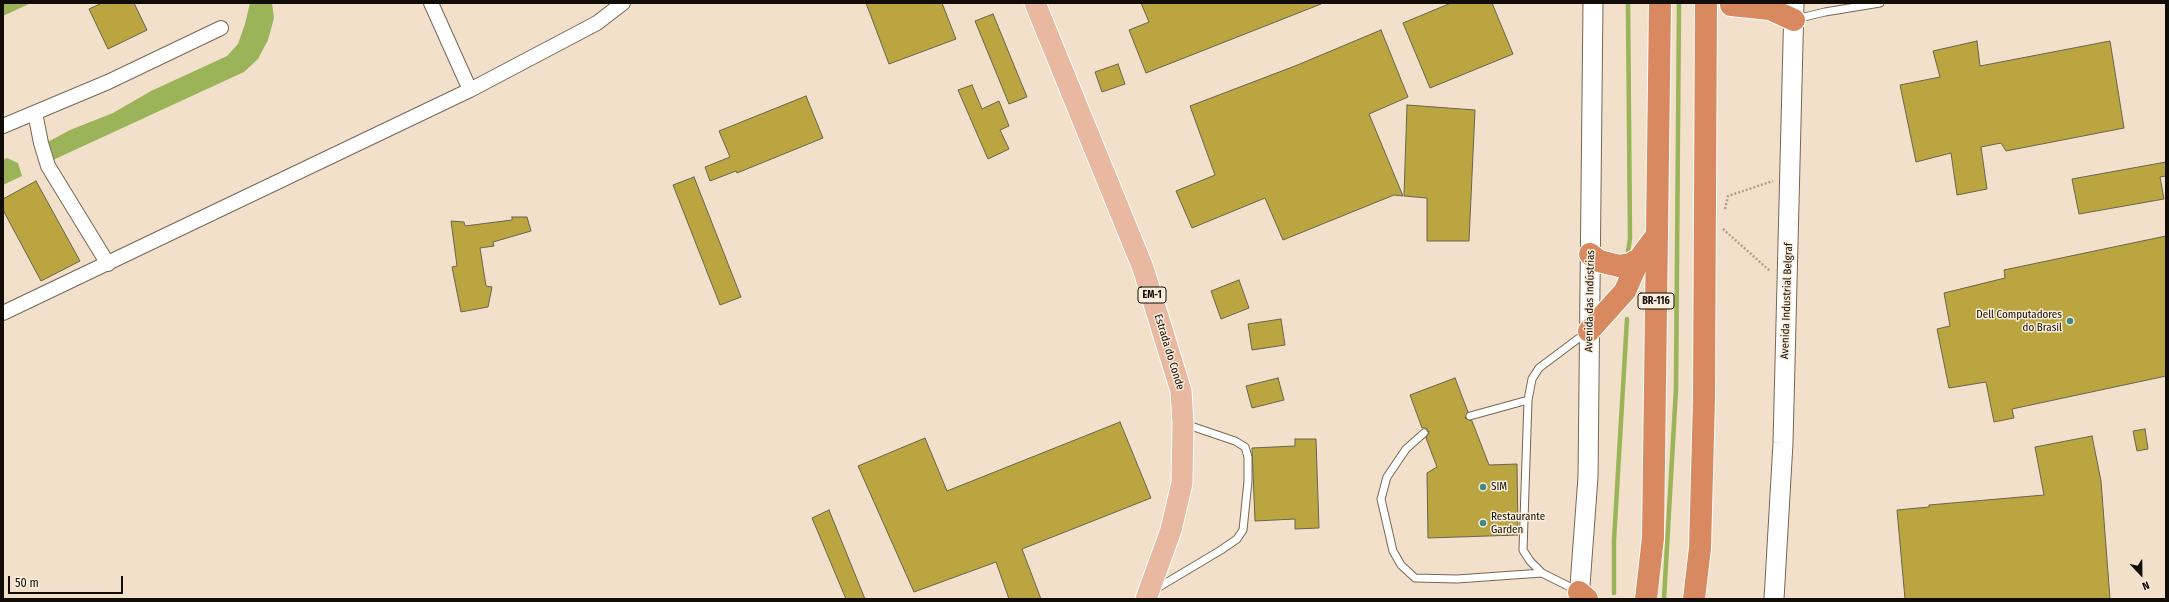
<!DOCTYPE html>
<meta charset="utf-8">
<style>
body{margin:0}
#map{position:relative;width:2169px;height:602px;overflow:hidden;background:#f2e0cb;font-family:"Fira Sans Condensed",sans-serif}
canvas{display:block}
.frame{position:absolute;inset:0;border:4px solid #110c05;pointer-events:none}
.north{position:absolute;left:2121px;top:554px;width:40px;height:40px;-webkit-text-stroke:3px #fceedd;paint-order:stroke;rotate:158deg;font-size:11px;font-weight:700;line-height:16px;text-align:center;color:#110c05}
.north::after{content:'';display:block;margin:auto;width:14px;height:18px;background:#110c05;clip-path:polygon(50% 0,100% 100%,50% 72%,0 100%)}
.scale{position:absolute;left:8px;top:576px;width:115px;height:18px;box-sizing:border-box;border:2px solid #110c05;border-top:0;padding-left:5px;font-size:12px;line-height:14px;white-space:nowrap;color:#110c05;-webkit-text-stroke:3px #fceedd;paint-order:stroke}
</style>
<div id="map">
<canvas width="2169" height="602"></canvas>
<div class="frame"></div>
<div class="north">N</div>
<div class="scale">50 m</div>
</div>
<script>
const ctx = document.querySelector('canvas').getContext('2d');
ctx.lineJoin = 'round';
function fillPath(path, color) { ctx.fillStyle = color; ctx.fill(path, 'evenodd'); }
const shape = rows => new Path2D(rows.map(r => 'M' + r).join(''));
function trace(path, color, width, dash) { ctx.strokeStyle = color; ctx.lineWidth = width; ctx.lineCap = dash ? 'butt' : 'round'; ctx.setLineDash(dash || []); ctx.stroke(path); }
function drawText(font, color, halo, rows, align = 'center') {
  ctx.font = font + ' "Fira Sans Condensed",sans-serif'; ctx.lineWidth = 3; ctx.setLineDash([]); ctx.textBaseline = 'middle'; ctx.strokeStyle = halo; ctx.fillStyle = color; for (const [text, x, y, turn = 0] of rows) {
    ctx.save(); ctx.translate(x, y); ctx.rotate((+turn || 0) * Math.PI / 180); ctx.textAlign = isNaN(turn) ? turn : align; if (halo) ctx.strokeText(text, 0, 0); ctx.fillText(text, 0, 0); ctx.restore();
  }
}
fillPath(shape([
 [3,3,31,3,3,16],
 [250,3,272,3,274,18,268,40,258,59,244,72,53,160,44,144,70,130,113,113,151,91,227,56,238,44,245,24],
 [7,158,18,163,22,176,3,185,3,160]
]), '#9bb459');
trace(shape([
 [1628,251,1630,239,1628,3],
 [1614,593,1614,540,1627,319],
 [1664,599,1676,389,1679,3]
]), '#9bb459', 4.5);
const building = shape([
 [102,3,134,3,147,30,108,49,89,9,102,3],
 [866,3,942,3,956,39,889,64,866,3],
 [1141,3,1320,3,1321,4,1146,73,1129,30,1149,22,1141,3],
 [1451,3,1492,3,1513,54,1430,88,1403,23,1451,3],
 [993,14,1027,97,1009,104,975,21,993,14],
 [1381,30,1408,97,1369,114,1403,196,1394,195,1283,240,1265,198,1192,228,1176,191,1215,175,1190,106,1295,66,1381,30],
 [1977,41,1980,66,2110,41,2124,128,2006,151,2001,143,1981,147,1987,189,1957,195,1951,153,1916,162,1900,85,1940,77,1933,51,1977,41],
 [1118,64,1125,84,1102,92,1095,72,1118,64],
 [972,85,982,109,999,101,1009,126,1000,130,1009,149,988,159,958,90,972,85],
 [806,96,823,138,737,173,736,171,710,181,705,167,730,157,719,131,806,96],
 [1407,105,1475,110,1469,241,1427,241,1427,198,1404,196,1407,105],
 [2166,162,2166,176,2160,177,2164,199,2079,214,2072,179,2166,162],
 [694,177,741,297,720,305,673,185,694,177],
 [36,181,80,261,41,281,3,210,3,199,36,181],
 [512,217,527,217,531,231,493,242,494,246,480,248,486,286,492,287,488,307,461,312,452,267,457,266,451,221,464,222,465,226,512,220,512,217],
 [2166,236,2166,376,2012,409,2014,418,1994,422,1986,382,1949,388,1937,329,1950,326,1944,293,2005,278,2004,270,2166,236],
 [1239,280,1249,308,1221,319,1211,291,1239,280],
 [1281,319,1285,345,1252,350,1248,324,1281,319],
 [1278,378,1284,400,1252,408,1246,386,1278,378],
 [1455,378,1468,412,1465,418,1472,421,1489,465,1517,464,1518,535,1428,538,1427,473,1437,467,1426,438,1429,432,1426,428,1422,428,1410,395,1455,378],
 [1120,422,1151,498,1022,549,1041,599,1009,599,996,562,914,592,858,466,925,438,947,491,1120,422],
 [2145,429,2148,449,2137,451,2133,431,2145,429],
 [2092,436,2101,481,2110,599,1905,599,1897,510,1929,507,1929,505,2044,495,2035,447,2092,436],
 [1295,439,1316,439,1319,528,1295,529,1295,519,1255,521,1252,448,1295,446,1295,439],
 [829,510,865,599,846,599,812,518,829,510]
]);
fillPath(building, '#baa541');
trace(building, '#69644d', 1);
const service = shape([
 [1796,19,1825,12,1880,3],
 [1470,416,1528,400],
 [1424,433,1406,449,1387,477,1381,499,1393,551,1401,565,1415,578,1457,579,1542,573],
 [1154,590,1221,550,1237,539,1243,530,1248,481,1248,457,1245,447,1235,441,1185,424],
 [1578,591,1542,573,1530,561,1523,550,1528,400,1532,379,1539,368,1587,332]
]);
const minor = shape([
 [431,3,470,90],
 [35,113,41,143,48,166,108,264],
 [3,126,108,82,221,28],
 [3,313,470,90,597,23,623,3]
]);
const secondary = shape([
 [1579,599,1588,477,1593,3],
 [1774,599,1783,443,1794,3]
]);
const primary = shape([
 [1035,3,1143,268,1181,391,1183,423,1182,483,1171,530,1146,599]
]);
const motorway = shape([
 [1731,5,1770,9,1794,20],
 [1590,254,1599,261,1619,266,1630,264,1639,259],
 [1589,331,1625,291,1639,259,1657,235],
 [1579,592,1587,599],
 [1646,599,1653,538,1660,3],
 [1694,599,1700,548,1704,399,1706,3]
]);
trace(service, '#766754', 9);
trace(minor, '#766754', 16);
trace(secondary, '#766754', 21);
trace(primary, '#fff', 23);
trace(motorway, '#fff', 24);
trace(shape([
 [1725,209,1728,196,1773,181],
 [1723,229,1770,271]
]), '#aea08f', 2.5, [2, 2]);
trace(service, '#fff', 7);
trace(minor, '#fff', 14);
trace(secondary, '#fff', 19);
trace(primary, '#e8b8a0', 21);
trace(motorway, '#d88960', 22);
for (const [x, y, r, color] of [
 [2070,321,4,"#3f8788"],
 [1483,487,4,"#3f8788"],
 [1483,523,4,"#3f8788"]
]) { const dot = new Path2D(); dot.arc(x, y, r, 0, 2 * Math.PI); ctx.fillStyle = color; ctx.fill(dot); trace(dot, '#fceedd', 1.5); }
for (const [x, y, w] of [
 [1152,295,28],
 [1656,301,36]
]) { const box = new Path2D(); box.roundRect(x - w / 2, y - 8, w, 16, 3); ctx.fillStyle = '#fceedd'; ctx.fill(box); trace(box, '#110c05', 1); }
drawText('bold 10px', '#110c05', null, [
 ["EM-1",1152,295],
 ["BR-116",1656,301]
]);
drawText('11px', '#110c05', '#fceedd', [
 ["Avenida das Indústrias",1590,301,-89],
 ["Avenida Industrial Belgraf",1787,301,-88],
 ["Estrada do Conde",1169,352,73]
]);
drawText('11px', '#110c05', '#fceedd', [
 ["Dell Computadores",2062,315,"right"],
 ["do Brasil",2062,328,"right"],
 ["SIM",1491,487],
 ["Restaurante",1491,517],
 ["Garden",1491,530]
], 'left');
</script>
